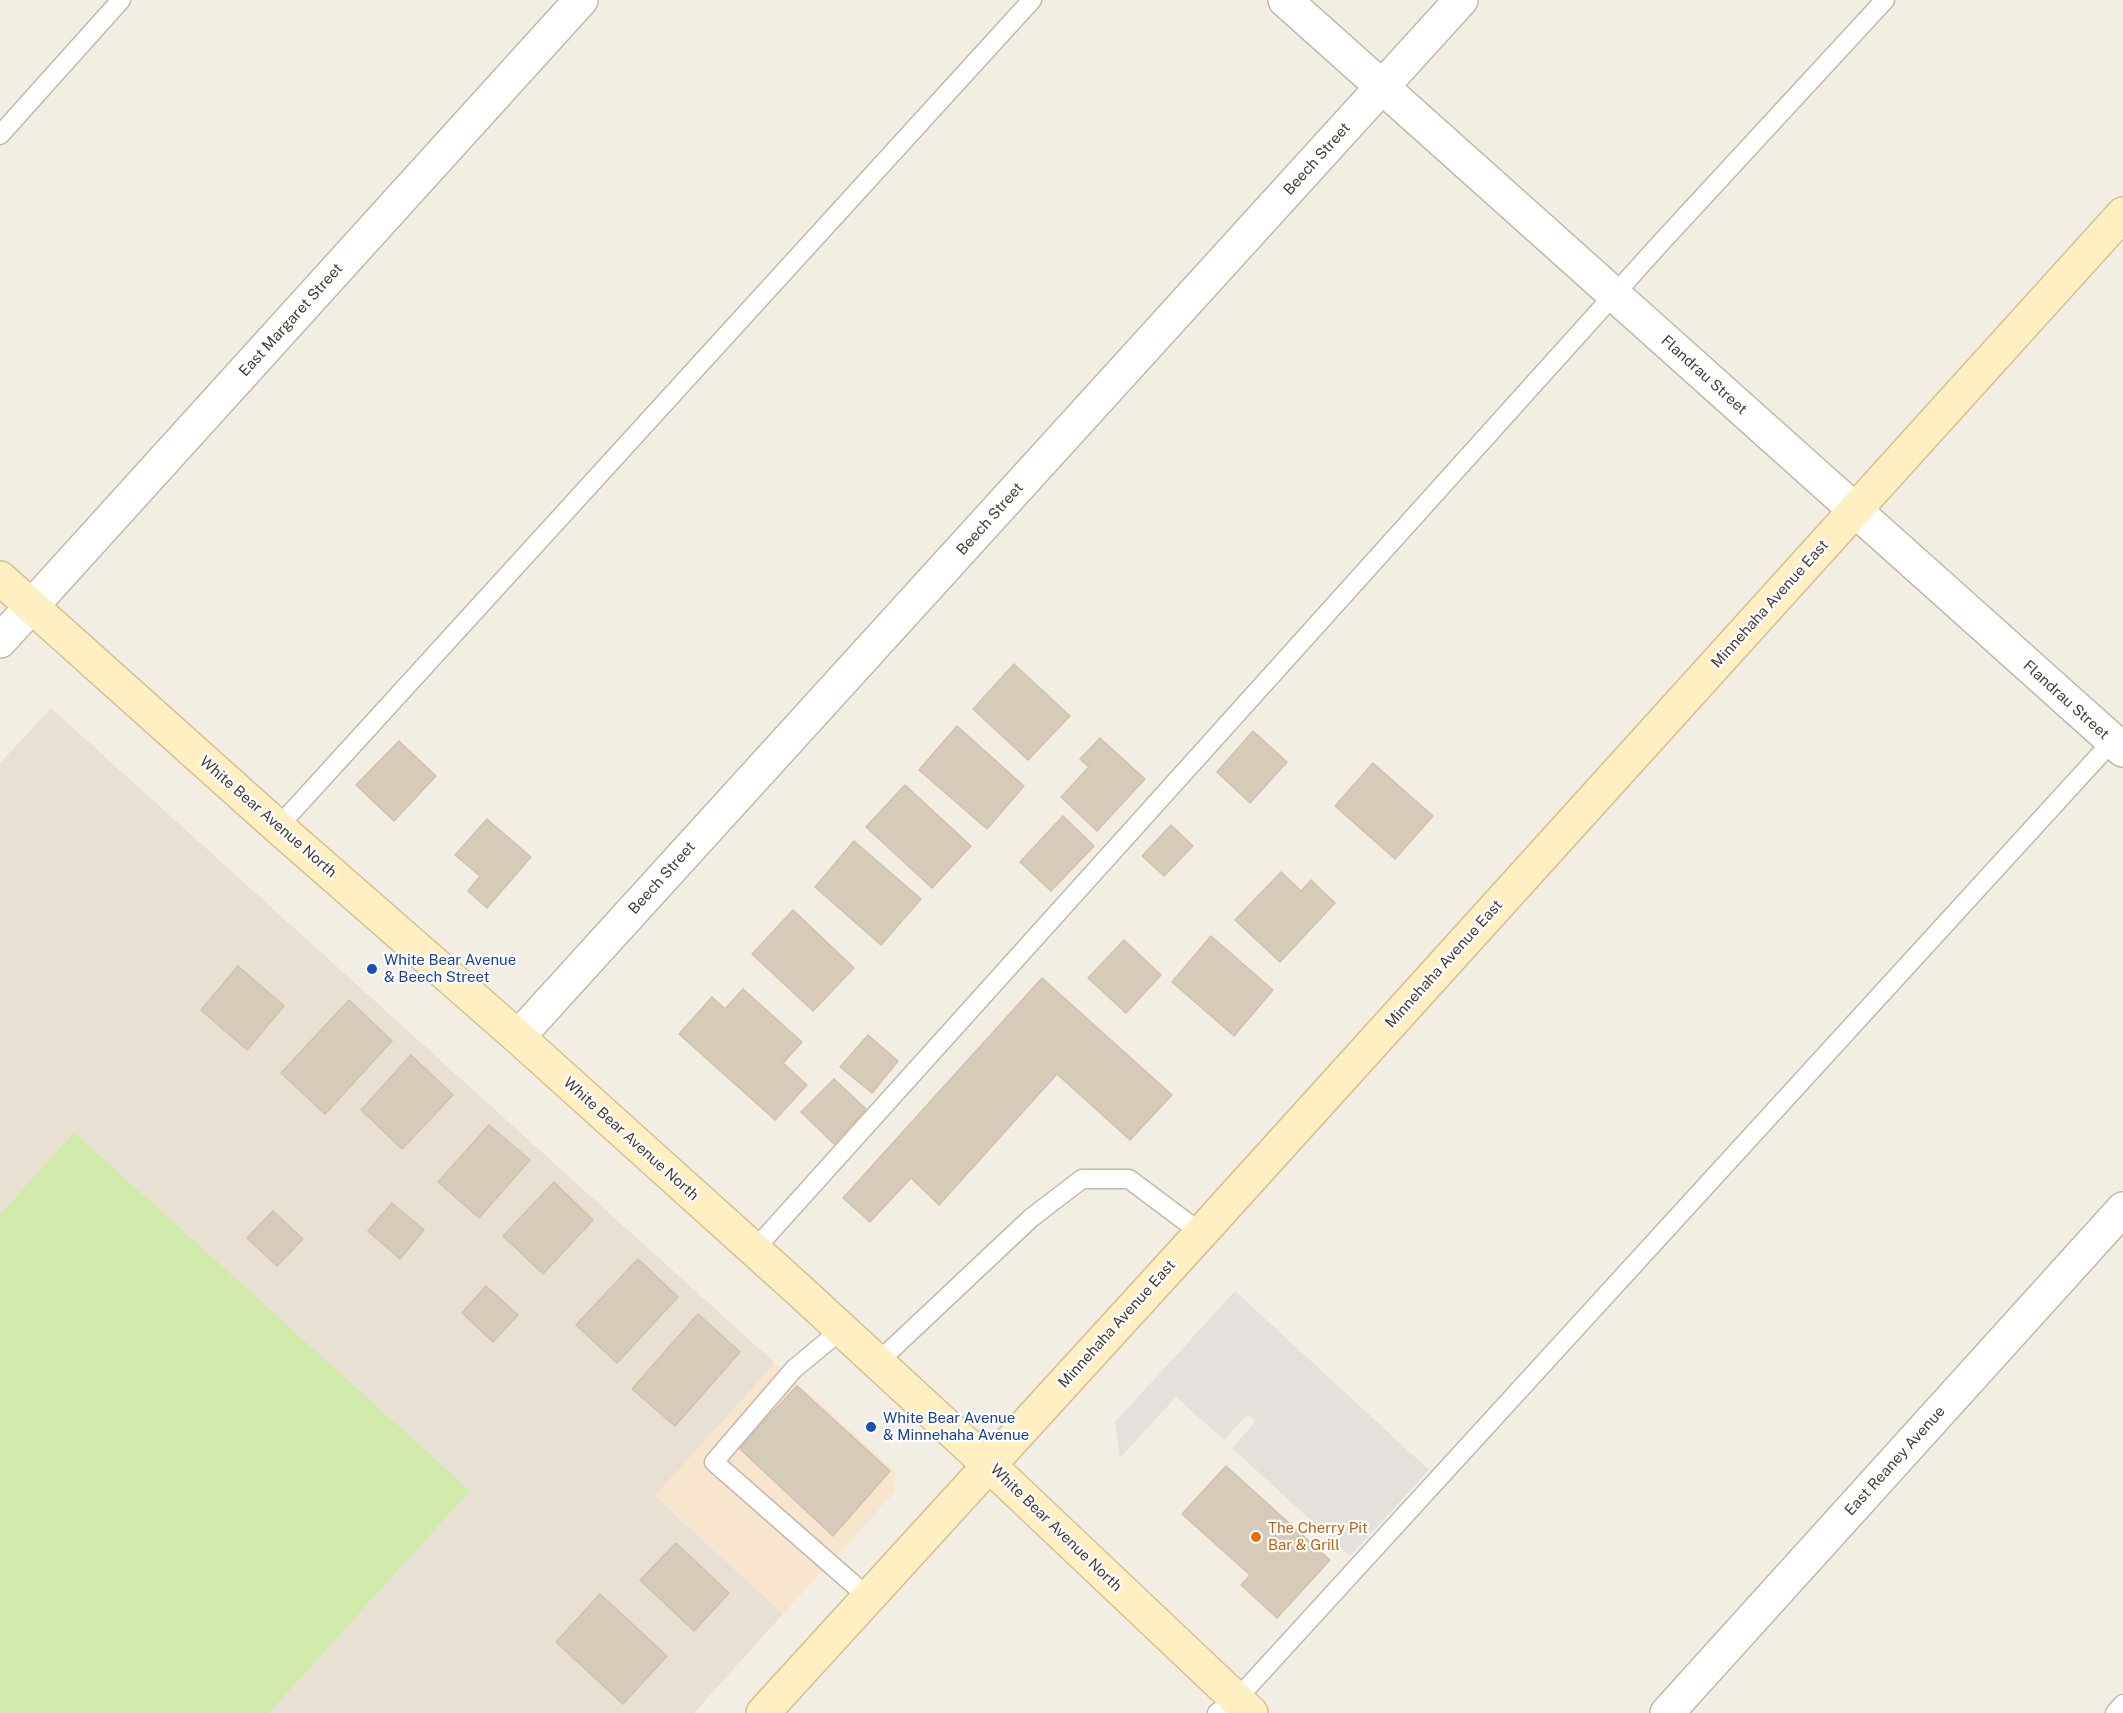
<!DOCTYPE html>
<style>
body{margin:0}
canvas{display:block;background:#f3eee4}
</style>
<canvas width="2123" height="1713"></canvas>
<script>
const ctx = document.querySelector('canvas').getContext('2d');
ctx.lineJoin = 'round';
function fillPath(path, color) { ctx.fillStyle = color; ctx.fill(path, 'evenodd'); }
const shape = rows => new Path2D(rows.map(r => 'M' + r).join(''));
function trace(path, color, width, dash) { ctx.strokeStyle = color; ctx.lineWidth = width; ctx.lineCap = dash ? 'butt' : 'round'; ctx.setLineDash(dash || []); ctx.stroke(path); }
function drawText(font, color, halo, rows, align = 'center') {
  ctx.font = font + ' "Public Sans",sans-serif'; ctx.lineWidth = 4.5; ctx.setLineDash([]); ctx.textBaseline = 'middle'; ctx.strokeStyle = halo; ctx.fillStyle = color; for (const [text, x, y, turn = 0] of rows) {
    ctx.save(); ctx.translate(x, y); ctx.rotate((+turn || 0) * Math.PI / 180); ctx.textAlign = isNaN(turn) ? turn : align; if (halo) ctx.strokeText(text, 0, 0); ctx.fillText(text, 0, 0); ctx.restore();
  }
}
fillPath(shape([
 [51,708,775,1363,655,1496,783,1614,694,1713,269,1713,469,1492,74,1132,0,1214,0,763]
]), '#e8e0d2');
fillPath(shape([
 [775,1363,895,1471,895,1492,783,1614,655,1496]
]), '#f7e5ce');
fillPath(shape([
 [74,1132,470,1491,269,1713,0,1713,0,1214]
]), '#cfeaaa');
fillPath(shape([
 [1235,1291,1429,1470,1350,1556,1232,1448,1255,1422,1248,1414,1224,1440,1176,1397,1120,1458,1115,1422]
]), '#e4e1dd');
const building = shape([
 [1014,664,1070,716,1028,760,973,709,1014,664],
 [957,726,1024,786,987,829,919,770,957,726],
 [1253,731,1287,762,1250,803,1217,772,1253,731],
 [1100,738,1145,779,1097,831,1061,797,1089,767,1080,759,1100,738],
 [399,741,436,776,394,821,356,785,399,741],
 [1373,763,1433,816,1395,859,1335,806,1373,763],
 [905,785,971,846,932,888,866,827,905,785],
 [1063,816,1094,846,1051,891,1020,862,1063,816],
 [487,819,531,857,487,908,468,891,480,876,455,855,487,819],
 [1171,825,1193,846,1164,876,1142,856,1171,825],
 [854,841,921,899,881,945,815,887,854,841],
 [1281,872,1301,891,1311,880,1335,903,1280,962,1235,920,1281,872],
 [793,910,854,968,813,1011,752,954,793,910],
 [1211,936,1273,990,1234,1036,1172,982,1211,936],
 [1124,940,1161,975,1126,1013,1088,978,1124,940],
 [238,966,284,1006,247,1050,201,1010,238,966],
 [1042,978,1172,1095,1130,1140,1057,1074,939,1205,911,1178,870,1222,843,1198,1042,978],
 [743,989,802,1042,783,1063,807,1085,775,1120,679,1034,712,997,725,1009,743,989],
 [349,1000,392,1041,325,1114,281,1073,349,1000],
 [868,1035,898,1061,872,1093,840,1067,868,1035],
 [411,1055,453,1095,402,1149,361,1110,411,1055],
 [834,1079,866,1109,834,1144,801,1112,834,1079],
 [489,1125,530,1160,479,1218,438,1182,489,1125],
 [554,1182,593,1220,543,1274,503,1236,554,1182],
 [392,1203,424,1230,400,1259,368,1231,392,1203],
 [273,1211,303,1239,277,1266,247,1238,273,1211],
 [638,1259,678,1297,617,1363,576,1325,638,1259],
 [486,1286,518,1315,493,1342,462,1313,486,1286],
 [698,1314,740,1352,675,1426,632,1389,698,1314],
 [797,1386,890,1471,833,1536,739,1448,797,1386],
 [1226,1466,1330,1560,1277,1618,1241,1585,1250,1575,1182,1514,1226,1466],
 [676,1543,729,1593,694,1631,640,1580,676,1543],
 [600,1594,667,1656,623,1704,556,1642,600,1594]
]);
fillPath(building, '#d6cab9');
trace(building, '#d1c2ac', 1.5);
const lane = shape([
 [0,135,121,0],
 [278,827,1032,0],
 [754,1250,1657,247,1885,0],
 [841,1330,794,1369,714,1462,868,1597],
 [878,1362,1031,1218,1082,1179,1129,1179,1201,1233],
 [1217,1713,1236,1700,2118,735],
 [2115,1713,2123,1704]
]);
const street = shape([
 [1285,0,2123,750],
 [0,641,581,0],
 [518,1037,1461,0],
 [1667,1713,2123,1209]
]);
const secondary = shape([
 [0,578,278,827,518,1037,799,1290,989,1465,1251,1713],
 [763,1713,1201,1233,2123,214]
]);
trace(lane, '#c2b9a9', 21);
trace(street, '#c2b9a9', 36);
trace(secondary, '#d6c291', 36);
trace(lane, '#fff', 18);
trace(street, '#fff', 33);
trace(secondary, '#ffefc3', 33);
for (const [x, y, r, color] of [
 [372,969,6,"#1a4fb4"],
 [871,1427,6,"#1a4fb4"],
 [1256,1537,6,"#e8710a"]
]) { const dot = new Path2D(); dot.arc(x, y, r, 0, 2 * Math.PI); ctx.fillStyle = color; ctx.fill(dot); trace(dot, '#fff', 2); }
drawText('15px', '#463e34', '#fff', [
 ["Beech Street",1317,159,-48],
 ["East Margaret Street",291,320,-48],
 ["Flandrau Street",1704,375,42],
 ["Beech Street",990,519,-48],
 ["Minnehaha Avenue East",1770,604,-48],
 ["Flandrau Street",2066,700,42],
 ["White Bear Avenue North",268,817,41],
 ["Beech Street",662,878,-48],
 ["Minnehaha Avenue East",1444,964,-48],
 ["White Bear Avenue North",631,1139,42],
 ["Minnehaha Avenue East",1117,1324,-48],
 ["East Reaney Avenue",1895,1461,-48],
 ["White Bear Avenue North",1056,1528,44]
]);
drawText('15px', '#164399', '#fff', [
 ["White Bear Avenue",384,960],
 ["& Beech Street",384,977],
 ["White Bear Avenue",883,1418],
 ["& Minnehaha Avenue",883,1435]
], 'left');
drawText('15px', '#c56008', '#fff', [
 ["The Cherry Pit",1268,1528],
 ["Bar & Grill",1268,1545]
], 'left');
</script>
